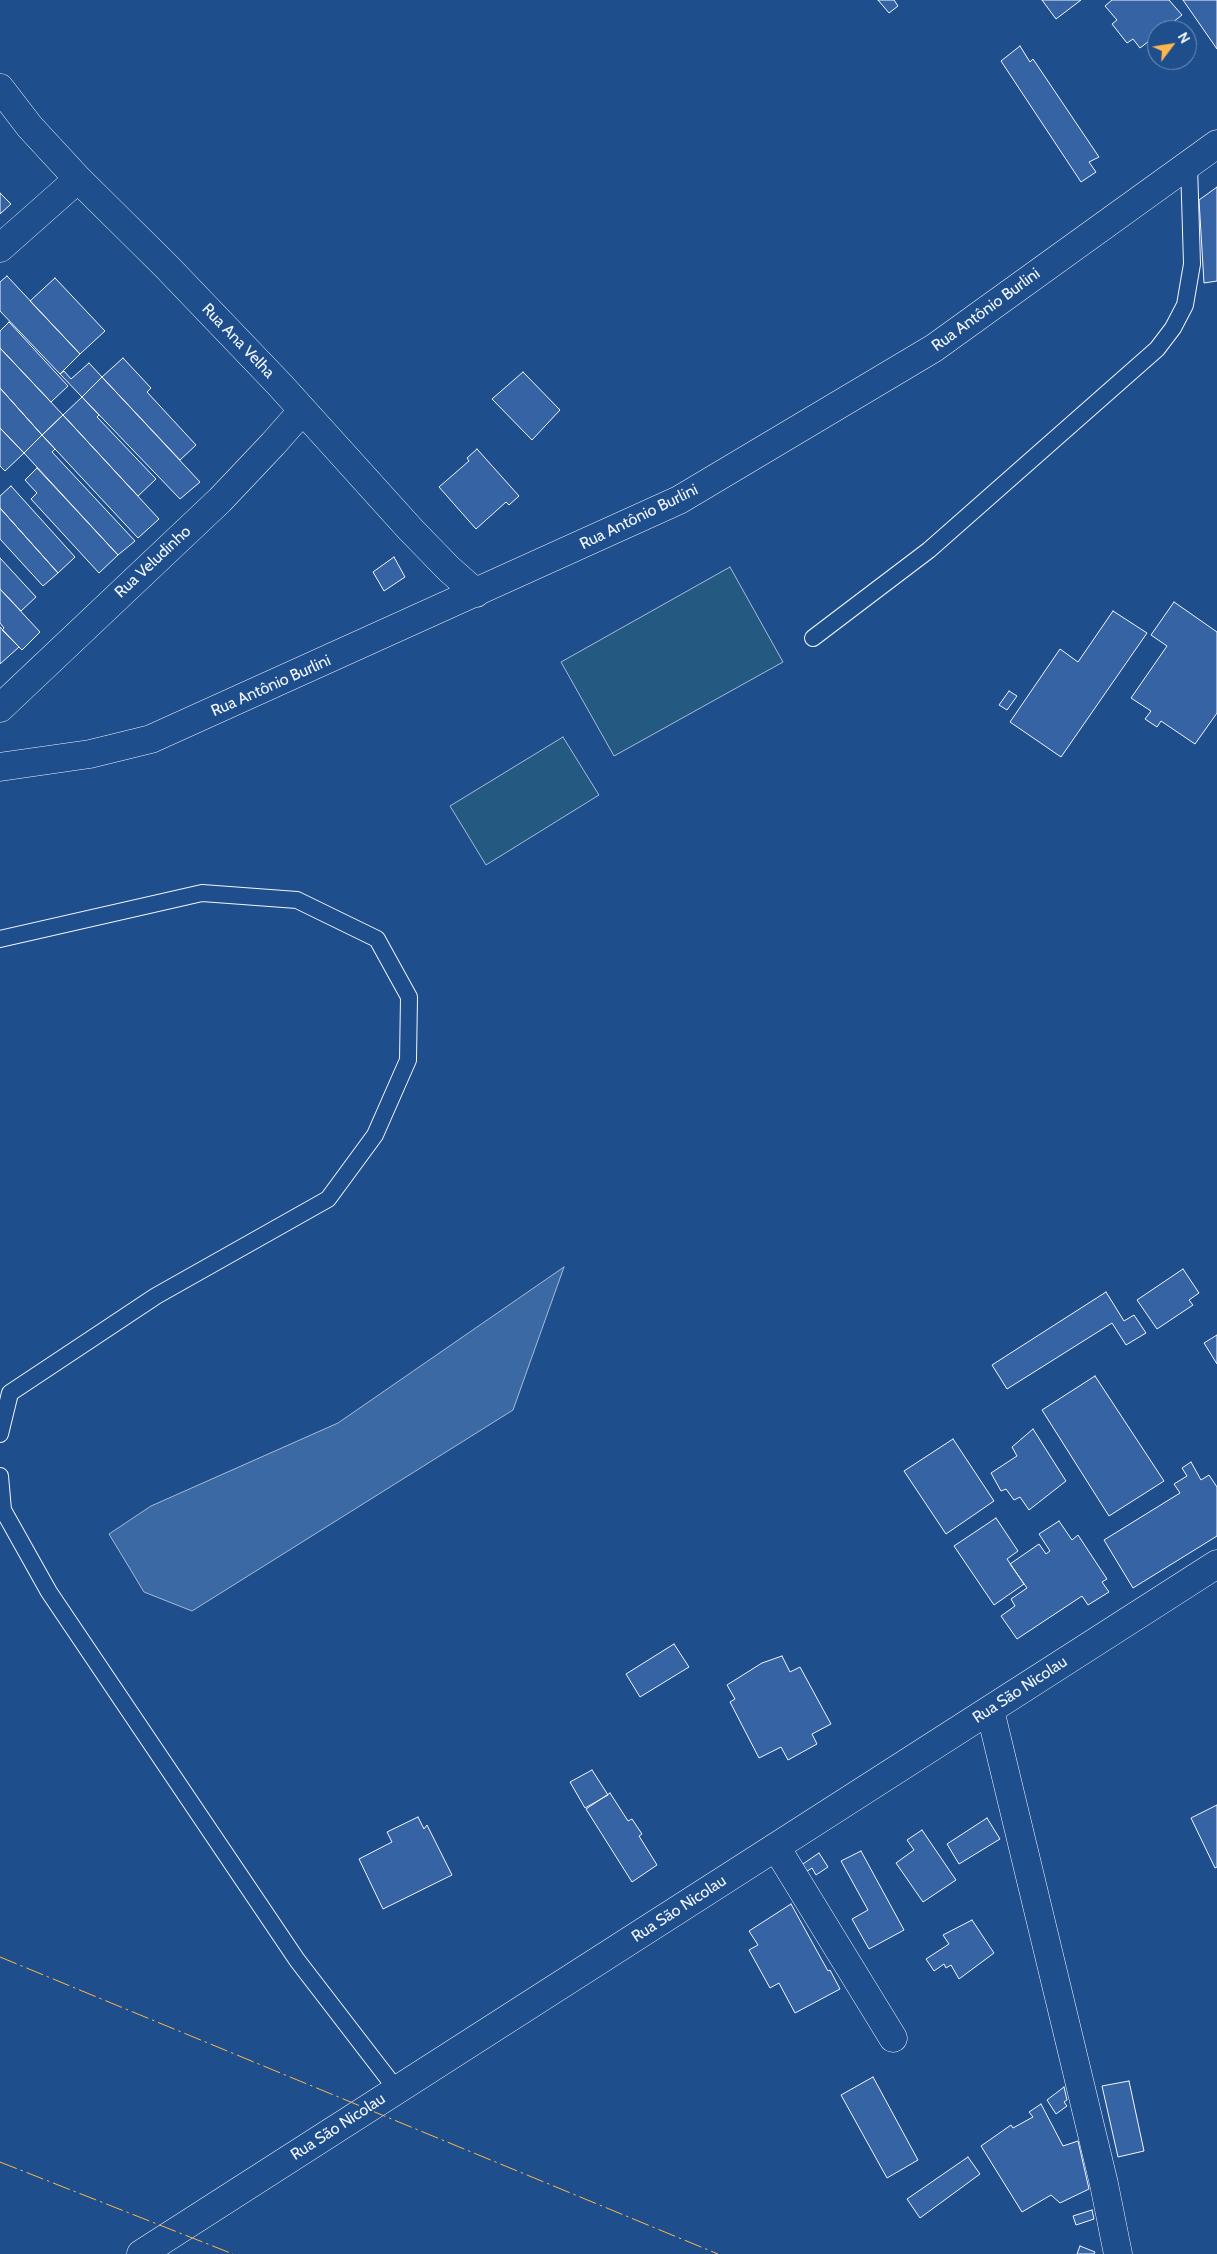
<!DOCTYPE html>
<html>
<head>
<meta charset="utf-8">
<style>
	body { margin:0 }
	#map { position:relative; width:1217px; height:2254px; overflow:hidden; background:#1f4e8c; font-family:Cabin,sans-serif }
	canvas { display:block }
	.north { position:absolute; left:1147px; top:20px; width:50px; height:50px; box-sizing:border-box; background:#1f4e8c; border:1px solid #7391ba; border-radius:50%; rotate:59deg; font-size:14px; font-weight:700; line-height:20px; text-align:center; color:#f2f6ff }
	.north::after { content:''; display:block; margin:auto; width:18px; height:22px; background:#ffb74d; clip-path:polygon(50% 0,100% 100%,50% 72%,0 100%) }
</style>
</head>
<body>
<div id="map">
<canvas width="1217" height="2254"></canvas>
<div class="north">N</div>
</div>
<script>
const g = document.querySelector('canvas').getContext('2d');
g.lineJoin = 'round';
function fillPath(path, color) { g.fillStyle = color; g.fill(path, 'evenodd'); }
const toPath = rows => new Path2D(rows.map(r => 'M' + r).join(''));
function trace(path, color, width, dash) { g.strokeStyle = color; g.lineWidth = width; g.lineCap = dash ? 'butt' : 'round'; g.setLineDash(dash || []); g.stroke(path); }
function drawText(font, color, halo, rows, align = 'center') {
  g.font = font + ' Cabin,sans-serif'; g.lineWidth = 4; g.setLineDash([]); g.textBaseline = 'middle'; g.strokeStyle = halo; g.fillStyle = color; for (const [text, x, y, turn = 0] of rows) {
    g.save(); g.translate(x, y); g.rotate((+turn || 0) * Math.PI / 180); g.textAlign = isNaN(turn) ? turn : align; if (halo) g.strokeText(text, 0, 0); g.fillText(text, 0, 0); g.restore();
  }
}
const green = toPath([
	[730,567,783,662,614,756,561,662,730,567],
	[563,737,599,795,486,865,450,806,563,737]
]);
fillPath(green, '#245a82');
trace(green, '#a8bbd7', 1);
const water = toPath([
	[564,1267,513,1410,192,1611,144,1592,109,1534,151,1506,338,1423,564,1267]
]);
fillPath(water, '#3b69a3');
trace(water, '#a8bbd7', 1);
const building = toPath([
	[878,0,894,0,898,6,889,13,878,0],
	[1042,0,1081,0,1056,19,1042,0],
	[1112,0,1169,0,1182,15,1163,30,1157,30,1157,35,1140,48,1133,39,1127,43,1112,24,1117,20,1105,6,1112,0],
	[1183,0,1217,0,1217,49,1183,0],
	[1020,46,1030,62,1033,59,1099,157,1089,162,1096,172,1081,182,1001,61,1020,46],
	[1217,187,1217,281,1204,283,1199,200,1217,187],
	[0,193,11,204,0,214,0,193],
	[7,276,80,354,60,374,0,311,0,282,7,276],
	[55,278,105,331,80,354,30,301,55,278],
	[9,322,68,386,51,402,0,348,0,331,9,322],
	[0,348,63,415,42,435,0,388,0,348],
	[123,358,151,388,147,392,196,445,180,460,102,377,123,358],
	[89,363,102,377,82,397,60,374,64,371,71,379,89,363],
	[523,372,560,410,532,440,492,399,523,372],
	[102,377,200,482,180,499,82,397,102,377],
	[0,388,42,435,24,453,0,428,0,388],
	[82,397,99,415,97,417,156,479,138,496,63,415,82,397],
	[63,415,159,519,138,538,42,435,63,415],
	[0,428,24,453,5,471,0,466,0,428],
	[42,435,55,449,52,452,135,541,118,555,24,453,42,435],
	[477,449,519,496,509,505,506,502,476,529,439,487,469,461,467,458,477,449],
	[37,468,118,555,99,573,31,499,37,493,25,480,37,468],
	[11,486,75,557,58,573,0,508,0,496,11,486],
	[0,508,58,573,43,586,0,539,0,508],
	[394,557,405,577,384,591,373,572,394,557],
	[0,558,36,597,21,611,0,589,0,558],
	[0,589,40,632,22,650,2,630,4,628,0,623,0,589],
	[1174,602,1217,632,1217,713,1195,744,1161,721,1157,727,1145,719,1151,711,1131,698,1167,646,1151,635,1174,602],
	[1113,611,1147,633,1061,757,1010,722,1060,649,1078,662,1113,611],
	[0,627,19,647,0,664,0,627],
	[1009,691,1017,696,1007,710,999,705,1009,691],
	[1183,1269,1199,1293,1189,1300,1193,1305,1157,1329,1137,1300,1183,1269],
	[1106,1292,1124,1321,1134,1315,1146,1333,1126,1345,1112,1323,1007,1389,992,1365,1106,1292],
	[1217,1335,1217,1364,1204,1343,1217,1335],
	[1095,1376,1164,1481,1109,1516,1042,1410,1095,1376],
	[1033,1429,1066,1481,1029,1510,1020,1497,1014,1500,1006,1489,1001,1491,991,1473,1017,1456,1012,1447,1033,1429],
	[953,1439,994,1501,946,1534,904,1471,953,1439],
	[1191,1462,1201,1480,1209,1475,1217,1487,1217,1536,1133,1588,1104,1540,1180,1493,1174,1484,1187,1476,1182,1468,1191,1462],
	[996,1518,1018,1551,1007,1559,1024,1584,994,1605,954,1546,996,1518],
	[1059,1521,1072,1540,1078,1535,1107,1579,1102,1582,1109,1592,1088,1605,1082,1596,1017,1639,1001,1616,1015,1606,1011,1599,1027,1588,1010,1564,1039,1544,1046,1554,1050,1551,1039,1534,1059,1521],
	[674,1644,689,1667,640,1697,626,1674,674,1644],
	[782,1656,790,1672,800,1667,831,1724,812,1734,817,1744,788,1760,781,1747,759,1758,730,1702,735,1699,727,1685,762,1663,782,1656],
	[592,1770,608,1795,585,1808,570,1782,592,1770],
	[610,1793,628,1821,632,1819,642,1834,639,1836,657,1865,632,1882,586,1809,610,1793],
	[1217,1805,1217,1867,1215,1868,1191,1818,1217,1805],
	[418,1817,424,1829,427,1825,452,1875,383,1909,359,1859,392,1842,387,1832,418,1817],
	[987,1818,1000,1839,959,1864,947,1844,987,1818],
	[922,1830,956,1880,923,1902,896,1863,914,1850,907,1840,922,1830],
	[861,1851,904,1930,869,1949,852,1919,868,1910,841,1861,861,1851],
	[819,1853,828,1867,816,1875,812,1868,798,1877,794,1870,819,1853],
	[791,1904,828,1971,830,1970,840,1989,795,2013,779,1983,770,1988,749,1950,758,1945,749,1931,791,1904],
	[972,1920,994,1953,959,1979,951,1965,946,1968,944,1964,934,1971,926,1959,949,1944,943,1935,972,1920],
	[873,2077,918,2160,887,2178,841,2095,873,2077],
	[1129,2081,1144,2151,1118,2157,1102,2086,1129,2081],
	[1064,2087,1067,2100,1064,2102,1067,2106,1056,2114,1047,2100,1064,2087],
	[1041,2104,1063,2146,1078,2141,1089,2189,1060,2203,1051,2195,1022,2212,981,2146,1011,2125,1013,2128,1033,2117,1029,2112,1041,2104],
	[968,2157,980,2174,920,2218,907,2199,968,2157],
	[1092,2210,1094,2219,1076,2225,1073,2216,1092,2210],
	[1080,2246,1095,2252,1094,2254,1077,2254,1080,2246]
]);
fillPath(building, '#3563a3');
trace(building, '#f2f6ff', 1);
const service = toPath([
	[813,638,929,550,1157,349,1173,328,1185,305,1192,264,1189,165],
	[0,939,202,893,297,900,377,939,409,997,408,1060,375,1135,328,1199,156,1296,10,1393,0,1434],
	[0,1476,3,1510,49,1592,297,1960,397,2090]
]);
const minor = toPath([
	[0,88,30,127,78,179,166,266,280,385,411,530,449,569,476,593],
	[0,248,78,179],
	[0,708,220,500,273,444,302,411],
	[0,767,90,754,151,739,679,500,934,348,1217,144],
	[990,1710,1104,2184,1118,2254],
	[776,1847,893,2038],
	[141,2254,1217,1564]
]);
trace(service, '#f2f6ff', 18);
trace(minor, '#f2f6ff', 29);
trace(service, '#1f4e8c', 16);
trace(minor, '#1f4e8c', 28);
trace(toPath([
	[0,1957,718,2254],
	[0,2162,233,2254]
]), '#ffb74d', 1, [18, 4, 2.5, 4]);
drawText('16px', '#f2f6ff', '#1f4e8c', [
	["Rua Antônio Burlini",986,310,-36],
	["Rua Ana Velha",238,341,46],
	["Rua Antônio Burlini",639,517,-26],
	["Rua Veludinho",153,562,-43],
	["Rua Antônio Burlini",271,686,-24],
	["Rua São Nicolau",1020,1690,-33],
	["Rua São Nicolau",679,1909,-33],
	["Rua São Nicolau",338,2127,-33]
]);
</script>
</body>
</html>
